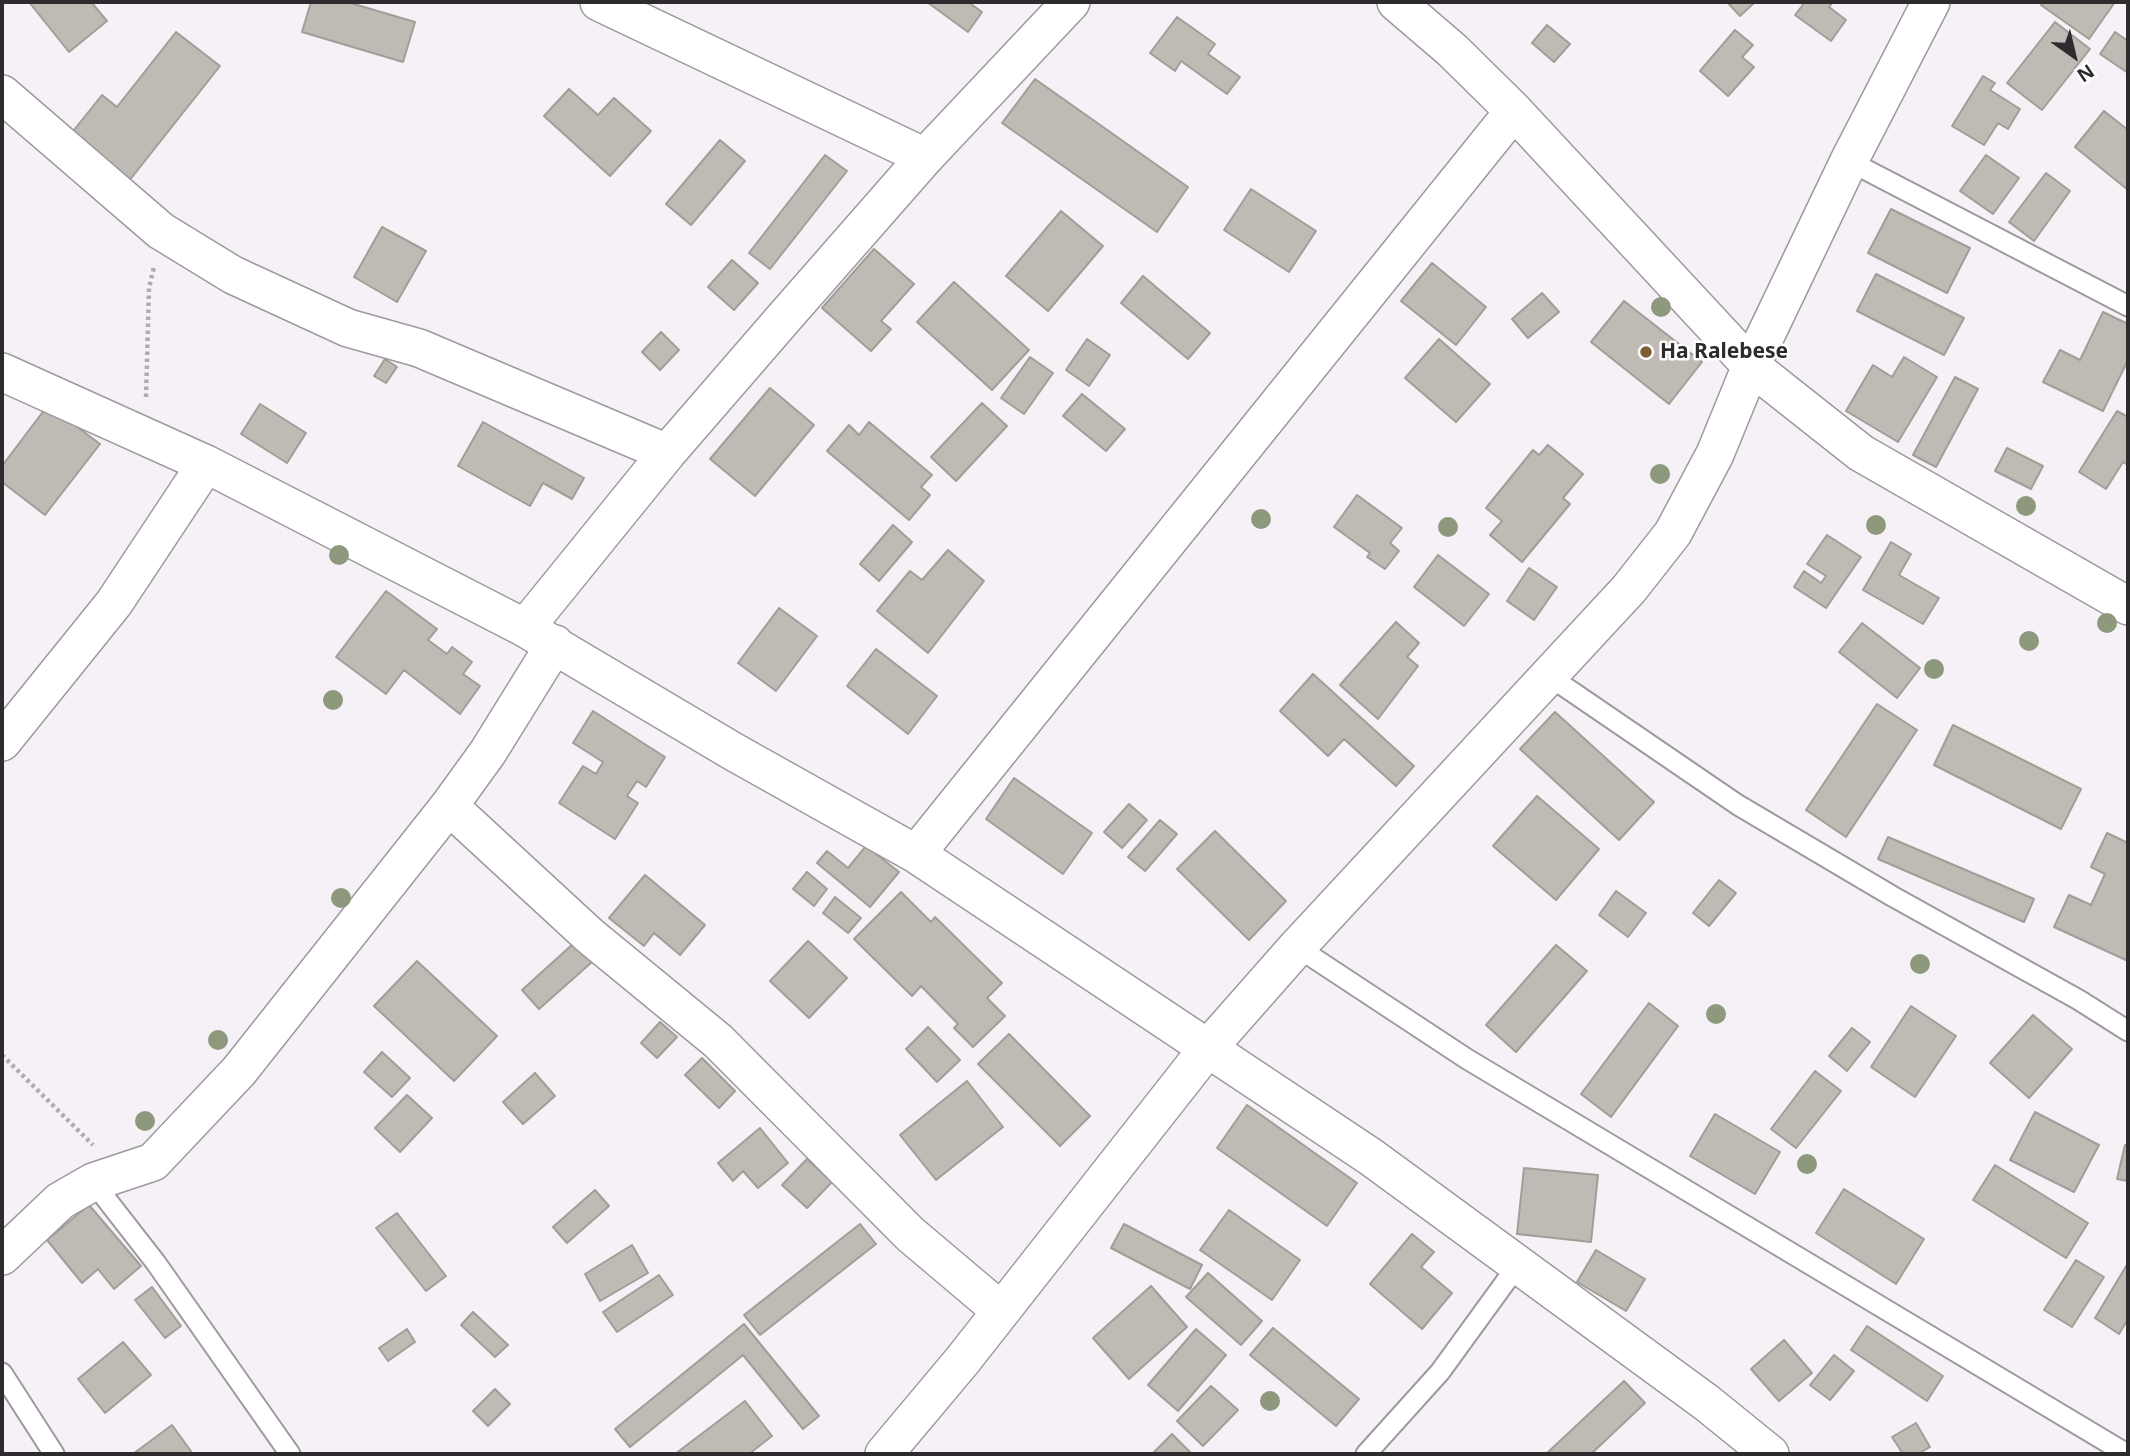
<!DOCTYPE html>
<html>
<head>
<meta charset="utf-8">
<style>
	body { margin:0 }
	#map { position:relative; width:2130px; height:1456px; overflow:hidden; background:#f5f1f7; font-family:"Noto Sans",sans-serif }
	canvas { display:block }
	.frame { position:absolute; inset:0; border:4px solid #2d2b2e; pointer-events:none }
	.north { position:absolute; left:2039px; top:21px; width:70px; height:70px; -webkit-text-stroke:5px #fff; paint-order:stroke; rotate:146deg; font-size:19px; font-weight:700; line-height:28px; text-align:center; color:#2d2b2e }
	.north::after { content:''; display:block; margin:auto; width:24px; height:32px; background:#2d2b2e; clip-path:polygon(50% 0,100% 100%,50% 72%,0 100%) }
</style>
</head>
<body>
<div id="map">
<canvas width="2130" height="1456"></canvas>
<div class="frame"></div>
<div class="north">N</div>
</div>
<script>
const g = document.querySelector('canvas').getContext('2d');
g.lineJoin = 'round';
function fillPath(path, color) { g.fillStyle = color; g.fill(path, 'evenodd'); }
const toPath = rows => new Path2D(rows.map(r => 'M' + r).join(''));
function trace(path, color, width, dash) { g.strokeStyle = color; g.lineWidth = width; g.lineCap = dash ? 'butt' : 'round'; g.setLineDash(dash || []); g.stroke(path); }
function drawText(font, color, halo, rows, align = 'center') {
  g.font = font + ' "Noto Sans",sans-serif'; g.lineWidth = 5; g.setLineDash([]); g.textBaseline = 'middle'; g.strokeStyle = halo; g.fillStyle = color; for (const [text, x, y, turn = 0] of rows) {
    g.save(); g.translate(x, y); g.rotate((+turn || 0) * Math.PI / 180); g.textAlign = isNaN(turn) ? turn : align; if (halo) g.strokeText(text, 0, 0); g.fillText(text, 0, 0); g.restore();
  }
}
const building = toPath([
	[29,2,91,2,107,21,69,52,29,2],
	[311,2,347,2,415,22,403,62,302,32,311,2],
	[927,2,968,2,982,12,968,32,927,2],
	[1727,2,1755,2,1740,16,1727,2],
	[1805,2,1833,2,1829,7,1846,20,1831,41,1795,15,1805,2],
	[2043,2,2115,2,2089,39,2041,5,2043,2],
	[1177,17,1215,44,1208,54,1240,77,1227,94,1181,61,1175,71,1150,53,1177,17],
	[2055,22,2090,49,2042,110,2007,83,2055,22],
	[1547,25,1570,44,1554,62,1532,43,1547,25],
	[1735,30,1753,45,1742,57,1754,67,1728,96,1700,71,1735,30],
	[176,32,220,66,129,181,70,135,102,95,117,107,176,32],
	[2115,32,2128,41,2128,73,2100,54,2115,32],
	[1983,76,1995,83,1990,90,2020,109,2008,129,1998,123,1984,145,1952,126,1983,76],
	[1035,79,1188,187,1157,232,1002,123,1035,79],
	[569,89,598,115,614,98,651,131,610,176,544,116,569,89],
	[2104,111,2128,130,2128,190,2075,147,2104,111],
	[720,140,745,161,691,225,666,204,720,140],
	[825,155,847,171,770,269,749,253,825,155],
	[1986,155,2019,178,1993,214,1960,191,1986,155],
	[2046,173,2070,191,2034,241,2009,222,2046,173],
	[1251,189,1316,231,1289,272,1224,230,1251,189],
	[1891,209,1970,248,1947,293,1868,253,1891,209],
	[1061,211,1103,246,1048,311,1006,276,1061,211],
	[382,227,426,251,397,302,354,277,382,227],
	[874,249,914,284,881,321,891,329,871,351,822,308,874,249],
	[732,260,758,283,734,310,708,287,732,260],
	[1432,263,1486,307,1456,345,1401,301,1432,263],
	[1876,274,1964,318,1944,355,1857,311,1876,274],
	[1143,276,1210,333,1188,359,1121,303,1143,276],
	[954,282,1029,350,992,390,917,322,954,282],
	[1542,293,1559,312,1528,338,1512,319,1542,293],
	[1624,301,1702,362,1669,404,1591,342,1624,301],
	[2103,312,2128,324,2128,360,2103,411,2043,382,2060,350,2080,360,2103,312],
	[661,332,679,350,660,370,642,352,661,332],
	[1087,339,1110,355,1089,386,1066,370,1087,339],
	[1439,339,1490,384,1456,422,1405,378,1439,339],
	[1030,357,1053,373,1024,414,1001,398,1030,357],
	[1904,357,1937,377,1898,442,1846,411,1873,365,1892,377,1904,357],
	[385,359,397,367,386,383,374,376,385,359],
	[1955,377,1978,389,1936,467,1913,455,1955,377],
	[770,388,814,425,755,496,710,459,770,388],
	[1082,394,1125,429,1106,451,1063,416,1082,394],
	[982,403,1007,426,956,481,931,457,982,403],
	[260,404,306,433,287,463,241,434,260,404],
	[48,405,100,444,45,515,2,482,2,466,48,405],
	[2117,411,2128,417,2128,465,2123,462,2106,489,2079,472,2117,411],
	[483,422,584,478,572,499,543,483,530,506,458,466,483,422],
	[869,422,932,475,921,487,930,495,909,520,827,451,849,425,859,435,869,422],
	[1548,445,1583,474,1563,498,1570,504,1522,562,1490,535,1502,521,1486,508,1533,450,1539,455,1548,445],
	[2007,448,2043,466,2031,489,1995,471,2007,448],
	[1357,495,1402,528,1390,543,1399,551,1385,569,1367,557,1370,553,1334,527,1357,495],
	[893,525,912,542,879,581,860,564,893,525],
	[1827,535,1861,557,1826,608,1794,587,1804,571,1821,583,1826,576,1807,564,1827,535],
	[1891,542,1911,554,1899,575,1939,598,1923,624,1863,590,1891,542],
	[948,550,984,581,928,653,877,611,910,571,922,580,948,550],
	[1438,555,1489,594,1464,626,1414,587,1438,555],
	[1529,568,1557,587,1534,620,1507,601,1529,568],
	[386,591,437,629,428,640,447,654,452,647,472,662,463,674,480,686,460,714,404,670,386,694,336,657,386,591],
	[779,608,817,636,776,691,738,663,779,608],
	[1396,622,1419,643,1407,657,1418,666,1378,719,1340,685,1396,622],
	[1862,623,1920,668,1897,698,1839,652,1862,623],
	[876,649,937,696,908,734,847,686,876,649],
	[1313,674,1414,766,1396,786,1344,739,1328,756,1280,711,1313,674],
	[1877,704,1917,730,1846,837,1806,810,1877,704],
	[593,711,665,757,646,787,637,781,627,796,638,803,615,839,559,803,583,766,596,774,603,762,573,743,593,711],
	[1555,712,1654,802,1619,840,1520,749,1555,712],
	[1953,725,2081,789,2061,829,1934,765,1953,725],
	[1014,778,1092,833,1063,874,986,819,1014,778],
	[1537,796,1599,849,1556,900,1493,846,1537,796],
	[1129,804,1147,820,1122,848,1104,832,1129,804],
	[1160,820,1177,834,1145,871,1128,857,1160,820],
	[1215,831,1286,901,1249,940,1177,869,1215,831],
	[2107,833,2128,843,2128,961,2054,927,2069,895,2091,905,2105,874,2091,867,2107,833],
	[1888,837,2034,899,2024,922,1878,859,1888,837],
	[866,846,899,872,870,907,817,863,827,851,848,868,866,846],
	[807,872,827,889,814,906,793,889,807,872],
	[645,875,705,925,680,955,654,933,644,946,609,918,645,875],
	[1719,880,1736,893,1709,926,1693,913,1719,880],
	[1616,891,1646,913,1628,937,1599,915,1616,891],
	[901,892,931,922,935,917,1002,983,987,998,1005,1016,973,1047,954,1028,958,1024,921,986,912,996,854,939,901,892],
	[835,897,861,918,848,933,823,913,835,897],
	[808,941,847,978,809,1018,770,981,808,941],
	[574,943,592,962,539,1009,522,990,574,943],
	[1556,945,1587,971,1516,1052,1486,1025,1556,945],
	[417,961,497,1036,454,1081,374,1006,417,961],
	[1649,1003,1678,1026,1611,1117,1581,1094,1649,1003],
	[1911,1006,1956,1036,1915,1097,1871,1067,1911,1006],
	[2033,1015,2072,1049,2029,1098,1990,1063,2033,1015],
	[660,1022,677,1037,657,1058,641,1043,660,1022],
	[928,1027,960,1060,937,1082,906,1049,928,1027],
	[1852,1028,1870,1042,1847,1071,1829,1056,1852,1028],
	[1009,1034,1090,1116,1060,1146,978,1064,1009,1034],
	[382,1052,410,1078,392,1097,364,1072,382,1052],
	[702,1058,735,1091,719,1108,685,1075,702,1058],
	[1815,1071,1841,1091,1796,1148,1771,1129,1815,1071],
	[535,1073,555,1096,523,1124,503,1102,535,1073],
	[967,1081,1003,1127,936,1180,900,1135,967,1081],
	[407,1095,432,1118,400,1152,375,1128,407,1095],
	[1247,1105,1357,1183,1327,1226,1217,1148,1247,1105],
	[2035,1112,2099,1145,2074,1192,2010,1160,2035,1112],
	[1715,1114,1780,1152,1755,1194,1690,1156,1715,1114],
	[760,1128,788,1163,758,1188,743,1171,733,1181,718,1163,760,1128],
	[2125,1145,2128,1146,2128,1181,2117,1179,2125,1145],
	[807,1159,832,1182,807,1208,782,1185,807,1159],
	[1995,1165,2088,1223,2066,1258,1973,1200,1995,1165],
	[1524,1168,1598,1175,1591,1242,1517,1234,1524,1168],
	[1844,1189,1924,1239,1896,1284,1816,1233,1844,1189],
	[595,1190,609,1206,567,1243,553,1227,595,1190],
	[89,1205,141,1266,114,1289,98,1269,82,1283,47,1240,89,1205],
	[1229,1210,1300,1260,1272,1300,1200,1250,1229,1210],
	[397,1213,446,1276,426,1291,376,1228,397,1213],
	[860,1224,876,1244,760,1335,744,1315,860,1224],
	[1124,1224,1202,1265,1190,1289,1111,1248,1124,1224],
	[1412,1234,1434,1252,1421,1267,1452,1293,1422,1329,1370,1284,1412,1234],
	[632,1245,648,1273,600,1301,585,1274,632,1245],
	[1596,1250,1645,1279,1626,1311,1577,1282,1596,1250],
	[2076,1260,2104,1277,2072,1327,2044,1310,2076,1260],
	[2128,1263,2128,1319,2119,1334,2095,1318,2128,1263],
	[1208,1273,1262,1321,1241,1345,1186,1297,1208,1273],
	[659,1275,673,1295,617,1332,603,1312,659,1275],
	[1151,1286,1187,1327,1129,1379,1093,1338,1151,1286],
	[152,1287,181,1326,165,1338,135,1300,152,1287],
	[473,1312,508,1345,495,1357,461,1325,473,1312],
	[744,1324,819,1416,803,1429,743,1355,630,1447,615,1429,744,1324],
	[1867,1326,1943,1376,1927,1401,1851,1350,1867,1326],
	[1273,1328,1359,1399,1336,1426,1250,1355,1273,1328],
	[407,1329,415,1342,388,1361,379,1348,407,1329],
	[1196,1329,1226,1355,1178,1411,1148,1385,1196,1329],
	[1784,1340,1812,1373,1779,1401,1751,1369,1784,1340],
	[123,1342,151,1375,105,1413,78,1379,123,1342],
	[1834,1355,1854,1371,1830,1400,1810,1385,1834,1355],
	[1624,1381,1645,1403,1591,1454,1546,1454,1624,1381],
	[1211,1386,1238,1410,1203,1446,1177,1421,1211,1386],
	[495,1389,510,1404,488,1426,473,1411,495,1389],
	[745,1401,772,1436,749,1454,675,1454,745,1401],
	[1916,1423,1930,1447,1918,1454,1903,1454,1892,1437,1916,1423],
	[172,1425,193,1454,133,1454,172,1425],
	[1172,1434,1191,1453,1152,1454,1172,1434]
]);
fillPath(building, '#bfbab4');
trace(building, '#a19d97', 2);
const service = toPath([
	[1849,161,2128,306],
	[1549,676,1738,805,1892,896,2079,1000,2128,1031],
	[1297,947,1467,1059,2127,1454],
	[93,1182,156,1263,290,1454],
	[2,1373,54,1454],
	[1366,1454,1440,1372,1517,1266]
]);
const minor = toPath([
	[599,2,925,157],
	[1396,2,1452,50,1514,111,1751,366,1861,453,2128,606],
	[2,94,161,231,233,275,348,328,419,348,667,453],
	[2,372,206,464,525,628,734,752,916,854,1371,1157,1707,1403,1770,1454],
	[525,628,667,453,783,319,925,157,1071,2],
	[2,742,114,603,206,464],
	[449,806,590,936,718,1041,910,1234,1000,1310],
	[916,854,1514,111],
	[2,1256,60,1201,93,1182,153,1162,239,1071,449,806,488,752,555,644],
	[884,1454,962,1361,1208,1048,1297,947,1629,589,1673,533,1715,454,1751,366,1849,161,1931,2]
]);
trace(service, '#9e999f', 23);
trace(minor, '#9e999f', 40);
trace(toPath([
	[146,397,149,288,154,267],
	[2,1055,93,1145]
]), '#afacb1', 4.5, [3.5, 3.5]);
trace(service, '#fff', 19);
trace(minor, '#fff', 37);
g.fillStyle = '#8e987c';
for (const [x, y] of [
	[1661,307],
	[1660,474],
	[2026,506],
	[1261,519],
	[1876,525],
	[1448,527],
	[339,555],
	[2107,623],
	[2029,641],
	[1934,669],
	[333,700],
	[341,898],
	[1920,964],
	[1716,1014],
	[218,1040],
	[145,1121],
	[1807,1164],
	[1270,1401]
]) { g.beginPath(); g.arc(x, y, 10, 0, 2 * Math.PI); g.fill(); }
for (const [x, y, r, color] of [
	[1646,352,7,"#7c6033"]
]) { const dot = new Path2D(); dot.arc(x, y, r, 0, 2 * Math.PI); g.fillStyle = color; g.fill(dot); trace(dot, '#fff', 2.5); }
drawText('bold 21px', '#2d2b2e', '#fff', [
	["Ha Ralebese",1660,352]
], 'left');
</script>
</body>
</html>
